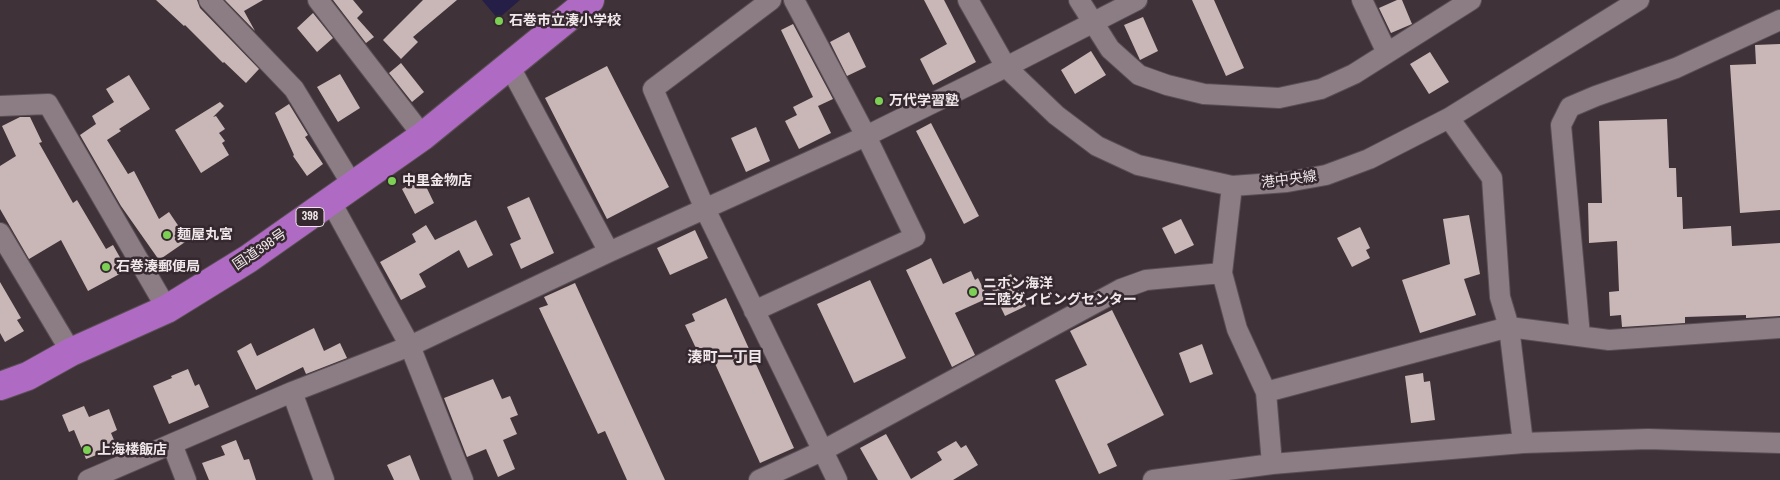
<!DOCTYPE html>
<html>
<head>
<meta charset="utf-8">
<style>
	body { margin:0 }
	canvas { display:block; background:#3f3238 }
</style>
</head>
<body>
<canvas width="1780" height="480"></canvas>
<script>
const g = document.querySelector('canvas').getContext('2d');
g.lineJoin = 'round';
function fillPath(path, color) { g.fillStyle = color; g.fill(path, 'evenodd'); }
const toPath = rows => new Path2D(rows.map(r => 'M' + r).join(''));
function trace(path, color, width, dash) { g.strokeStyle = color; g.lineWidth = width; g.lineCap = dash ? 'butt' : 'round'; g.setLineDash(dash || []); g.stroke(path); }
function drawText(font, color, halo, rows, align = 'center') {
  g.font = font + ' "Archivo Narrow","Noto Sans JP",sans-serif'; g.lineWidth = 5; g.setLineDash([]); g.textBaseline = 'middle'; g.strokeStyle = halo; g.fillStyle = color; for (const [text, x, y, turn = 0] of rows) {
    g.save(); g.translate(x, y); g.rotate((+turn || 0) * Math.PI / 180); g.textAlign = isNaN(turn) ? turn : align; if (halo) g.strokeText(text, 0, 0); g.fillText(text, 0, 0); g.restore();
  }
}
fillPath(toPath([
	[482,0,520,0,498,19]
]), '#251e47');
fillPath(toPath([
	[156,0,197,0,200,8,259,69,246,83,224,62,223,63,185,25,184,26],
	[225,0,263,0,244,11,255,31],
	[333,0,353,0,363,12,357,18,374,37,366,43],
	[423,0,457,0,413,37,418,42,401,59,383,40],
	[924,0,944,0,976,62,933,85,920,59,947,44],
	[1192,0,1214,0,1244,68,1226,76],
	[1397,0,1402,0,1412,24,1391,33,1379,8],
	[313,13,333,38,317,52,297,28],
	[1143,17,1158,51,1140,60,1124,25],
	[793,24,833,99,818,106,831,133,799,149,785,121,797,115,793,107,813,97,781,30],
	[849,32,866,67,847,76,830,42],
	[1780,44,1780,210,1740,213,1730,65,1756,64,1755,45],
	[1091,51,1106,75,1075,94,1061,70],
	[1430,52,1449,82,1429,94,1410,64],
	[401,63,424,92,412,102,389,73],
	[607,66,669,187,607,219,545,98],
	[340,74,360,108,338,122,317,87],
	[129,75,150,109,119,129,121,131,107,140,128,174,134,171,159,219,169,212,188,240,159,260,121,206,80,135,96,124,92,116,114,102,106,89],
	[220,102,224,106,213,117,216,116,225,129,219,133,225,141,222,143,229,155,201,173,175,130],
	[289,104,308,135,305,137,323,164,307,176,293,156,294,155,275,113],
	[20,117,30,117,42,142,39,143,73,203,77,200,106,249,113,245,127,270,88,291,61,240,29,259,0,209,0,166,16,156,2,126],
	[1667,119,1669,168,1676,168,1677,197,1682,197,1683,229,1731,226,1732,246,1780,243,1780,316,1746,318,1746,315,1685,317,1685,323,1622,327,1621,315,1610,316,1609,292,1619,291,1617,241,1589,243,1588,203,1602,203,1599,121],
	[931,123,979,216,964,224,916,131],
	[756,127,770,161,746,172,731,138],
	[422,178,434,203,415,214,402,189],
	[529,197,554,253,521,269,510,244,521,239,507,207],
	[1469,215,1480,274,1464,279,1476,315,1420,333,1402,280,1450,264,1443,219],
	[1181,219,1194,245,1175,254,1162,228],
	[476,220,493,255,468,268,459,250,419,274,426,287,401,300,380,262,416,242,412,234,426,225,435,240],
	[1360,227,1370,248,1366,250,1370,258,1352,267,1337,238],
	[695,230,708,258,670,275,657,248],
	[931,258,943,284,971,271,975,280,978,278,988,298,955,313,975,355,952,367,906,270],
	[1011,274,1026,306,1005,316,990,285],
	[870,280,906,358,854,383,817,304],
	[0,282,21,318,17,320,24,331,5,342,0,333],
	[575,283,665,480,627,480,605,431,598,434,539,308,548,305,544,297],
	[726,298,794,448,760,463,712,357,702,361,685,325,695,321,692,314],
	[1112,310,1164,415,1107,444,1117,466,1099,474,1055,380,1087,365,1070,331],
	[314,328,324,351,340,343,347,358,306,374,303,367,256,390,237,351,251,343,257,356],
	[1202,344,1213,374,1190,383,1179,353],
	[188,369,195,386,199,384,209,407,169,424,153,386,172,378,171,376],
	[1423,373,1424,382,1430,381,1435,420,1411,423,1405,376],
	[493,379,502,399,510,396,518,415,510,418,517,434,503,440,515,469,498,477,486,449,467,457,444,398],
	[84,406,89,417,109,409,117,430,111,433,117,447,86,459,74,430,69,432,62,415],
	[886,434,911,479,942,460,937,452,956,441,961,448,966,445,978,465,953,480,878,480,860,448],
	[236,440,244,460,249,459,256,480,209,480,202,463,225,455,221,446],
	[410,455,420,480,394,480,387,465]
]), '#c9b7b7');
const minor = toPath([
	[209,0,294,89,353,186],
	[318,0,423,136],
	[771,0,653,89,705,209,837,480],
	[968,0,1006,67,1056,115,1097,146,1138,165,1232,186,1287,182,1326,175,1369,159,1449,118,1639,0],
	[1079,0,1110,49,1139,75,1167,85,1204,94,1279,98,1321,89,1354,74,1471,0],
	[1362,0,1387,53],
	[510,67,609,252],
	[0,106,48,104,167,309],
	[1449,118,1492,178,1500,297,1509,327,1523,443],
	[1232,186,1222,273,1237,329,1266,392,1509,327,1609,340,1780,328],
	[331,202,410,346,463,480],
	[0,233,71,352],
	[754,311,915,237,866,136,794,0],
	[1580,336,1561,125,1570,107,1596,96,1676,68,1780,20],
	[292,392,324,480],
	[1266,392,1272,464],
	[172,444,186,480],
	[88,480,292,392,410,346,609,252,866,136,1006,67,1137,0],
	[759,480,822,451,1121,289,1146,280,1222,273],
	[1153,480,1272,464,1523,443,1648,439,1780,443]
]);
const highway = toPath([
	[0,386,28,376,71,352,167,309,248,259,423,136,590,0]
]);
trace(minor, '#5a4f55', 22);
trace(highway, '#5a4f55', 30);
trace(minor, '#8c7d84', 20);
trace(highway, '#af6ac3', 28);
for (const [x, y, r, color] of [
	[499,21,5,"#7cd155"],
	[879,101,5,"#7cd155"],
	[392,181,5,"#7cd155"],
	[167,235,5,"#7cd155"],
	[106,267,5,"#7cd155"],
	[973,292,5,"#7cd155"],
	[87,450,5,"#7cd155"]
]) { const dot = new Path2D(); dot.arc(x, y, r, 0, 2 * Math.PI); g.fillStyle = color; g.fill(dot); trace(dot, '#35282e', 2); }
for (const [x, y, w] of [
	[310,217,28]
]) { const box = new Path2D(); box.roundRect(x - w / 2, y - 9.5, w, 19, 4); g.fillStyle = '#35282e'; g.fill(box); trace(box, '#efe7ea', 1); }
drawText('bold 12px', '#efe7ea', null, [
	["398",310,217]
]);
drawText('bold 14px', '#efe7ea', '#35282e', [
	["石巻市立湊小学校",509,21],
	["万代学習塾",889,101],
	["中里金物店",402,181],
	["麺屋丸宮",177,235],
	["石巻湊郵便局",116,267],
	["ニホン海洋",983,284],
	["三陸ダイビングセンター",983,300],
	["上海楼飯店",97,450]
], 'left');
drawText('14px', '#efe7ea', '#35282e', [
	["港中央線",1289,180,-7],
	["国道398号",260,250,-34]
]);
drawText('bold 15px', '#efe7ea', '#35282e', [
	["湊町一丁目",725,358]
]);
</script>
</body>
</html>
